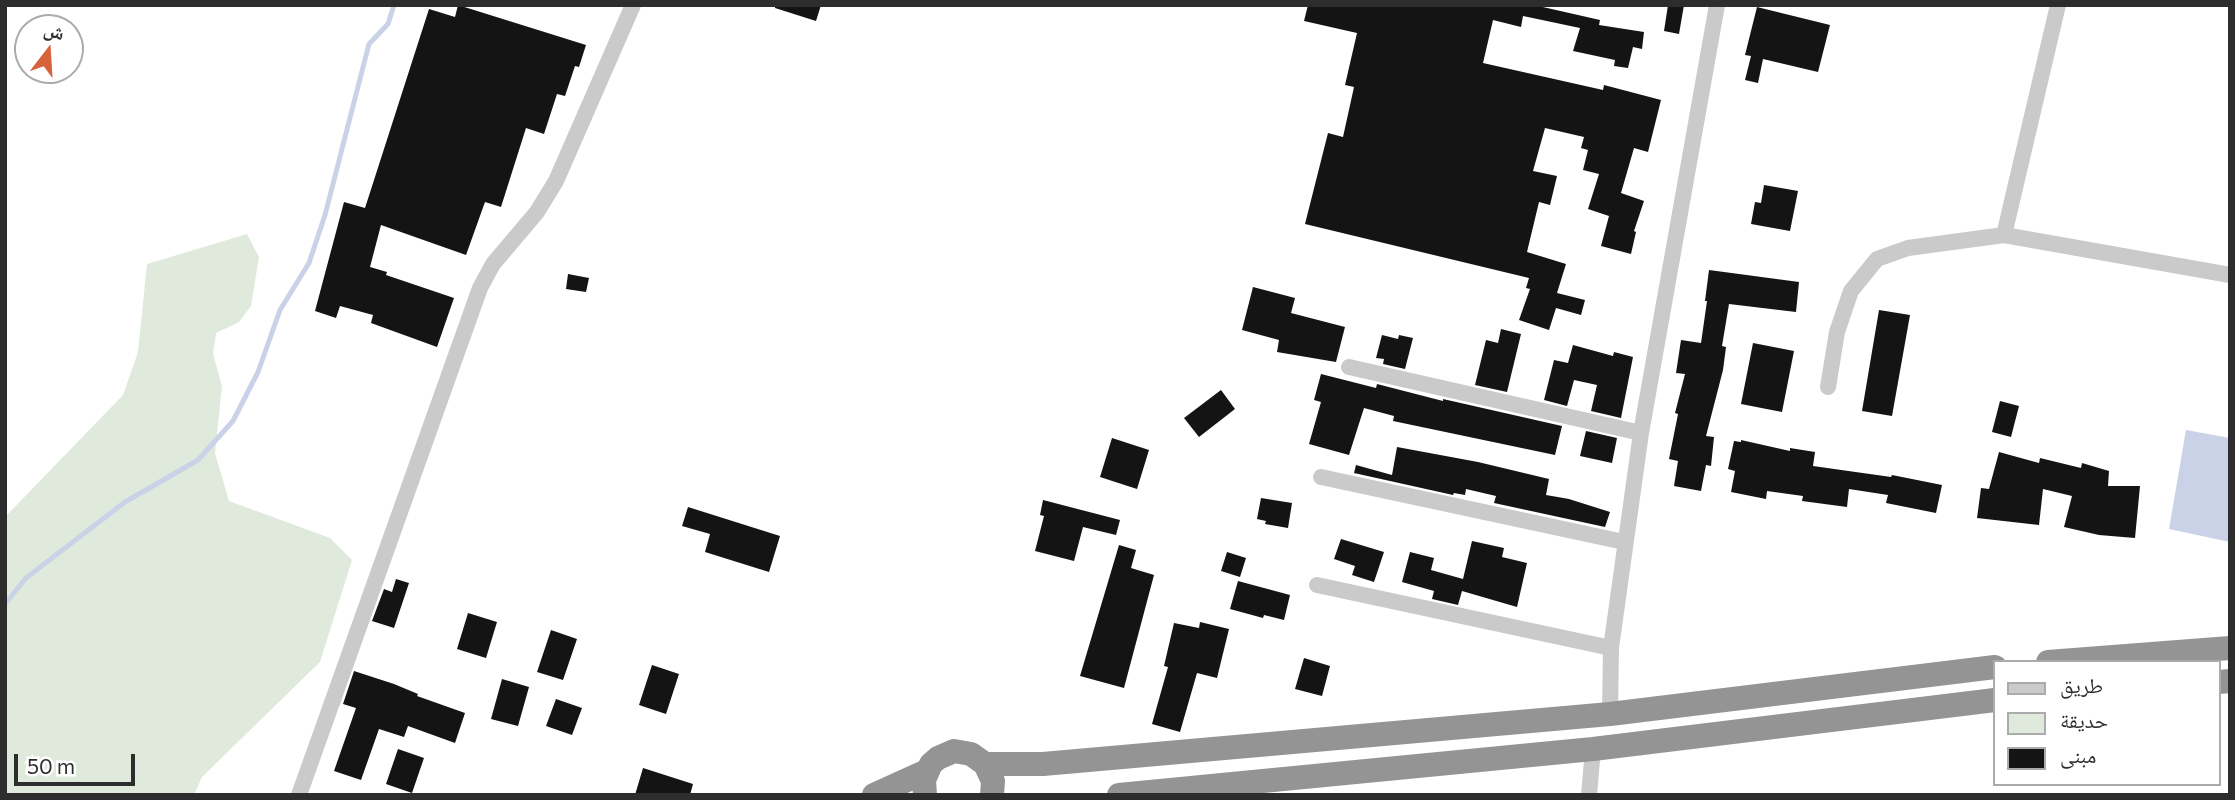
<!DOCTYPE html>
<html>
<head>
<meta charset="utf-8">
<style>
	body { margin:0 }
	#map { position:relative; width:2235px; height:800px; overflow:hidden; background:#fff; font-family:Commissioner,"Noto Naskh Arabic",sans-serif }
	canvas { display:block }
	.frame { position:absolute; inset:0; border:7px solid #2d2d2d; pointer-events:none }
	.legend { position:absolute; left:1993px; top:660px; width:228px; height:126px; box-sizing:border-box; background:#fff; border:2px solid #ababab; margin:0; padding:9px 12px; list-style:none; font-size:21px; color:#2d2d2d }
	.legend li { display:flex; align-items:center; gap:14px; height:35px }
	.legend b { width:35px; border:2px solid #ababab }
	.north { position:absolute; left:14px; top:14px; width:70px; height:70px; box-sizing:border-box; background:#fff; border:2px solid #ababab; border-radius:50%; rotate:17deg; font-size:19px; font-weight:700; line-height:28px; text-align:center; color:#2d2d2d }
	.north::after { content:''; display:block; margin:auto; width:24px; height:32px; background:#d7633d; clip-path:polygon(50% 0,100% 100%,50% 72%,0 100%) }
	.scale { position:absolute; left:14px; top:754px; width:121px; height:32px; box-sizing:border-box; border:4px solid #2d2d2d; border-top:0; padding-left:9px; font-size:21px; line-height:24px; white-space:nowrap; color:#2d2d2d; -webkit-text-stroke:5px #fff; paint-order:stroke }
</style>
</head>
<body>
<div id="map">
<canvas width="2235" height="800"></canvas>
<div class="frame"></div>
<ul class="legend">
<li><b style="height:9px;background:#cacaca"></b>طريق</li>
<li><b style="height:19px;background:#dfeadc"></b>حديقة</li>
<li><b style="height:19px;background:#141414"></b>مبنى</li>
</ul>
<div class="north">ش</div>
<div class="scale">50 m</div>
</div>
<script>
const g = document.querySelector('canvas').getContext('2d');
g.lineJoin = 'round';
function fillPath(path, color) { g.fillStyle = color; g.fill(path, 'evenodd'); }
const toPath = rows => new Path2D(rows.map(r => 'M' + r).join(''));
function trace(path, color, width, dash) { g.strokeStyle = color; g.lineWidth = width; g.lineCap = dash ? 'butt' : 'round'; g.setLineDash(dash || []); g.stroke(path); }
fillPath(toPath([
	[247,234,259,257,251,306,239,322,216,333,213,354,222,386,215,453,229,501,330,538,352,560,320,662,202,777,194,795,5,795,5,517,123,395,138,352,147,264]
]), '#dfeadc');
fillPath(toPath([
	[2186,430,2230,438,2230,542,2169,529]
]), '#cad2e8');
trace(toPath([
	[5,604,26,578,125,502,198,460,233,421,258,372,280,310,309,263,325,215,369,44,388,24,394,5]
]), '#cad2e8', 5);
fillPath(toPath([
	[458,5,586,45,579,67,575,66,565,96,557,94,544,134,526,128,501,207,485,202,466,255,381,225,370,267,387,272,386,275,454,298,437,347,371,323,373,315,340,306,336,318,315,311,344,202,365,208,429,9,455,17],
	[775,5,821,5,816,21,775,8],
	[1308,5,1534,5,1600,20,1599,25,1644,32,1642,49,1633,47,1628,68,1614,66,1615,60,1573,51,1580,28,1523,16,1521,27,1493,20,1483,63,1603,90,1604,85,1661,100,1648,152,1634,148,1621,193,1644,201,1634,231,1636,232,1631,254,1601,246,1609,216,1588,209,1599,174,1583,170,1588,150,1581,148,1584,137,1545,128,1533,171,1557,176,1550,205,1539,202,1527,252,1566,264,1557,293,1585,300,1581,315,1556,308,1549,330,1519,320,1530,289,1526,288,1529,278,1305,224,1328,133,1343,137,1354,87,1345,85,1357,33,1304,21],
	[1668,5,1684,5,1679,34,1664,31],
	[1757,7,1830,25,1818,72,1763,59,1758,83,1745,80,1751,56,1745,55],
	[1764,185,1798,191,1790,231,1751,224,1755,202,1761,203],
	[1709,270,1799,282,1796,312,1729,304,1722,346,1726,347,1723,370,1706,436,1714,437,1711,466,1706,465,1701,491,1674,486,1678,461,1669,459,1678,414,1675,413,1685,374,1676,373,1681,340,1701,343,1707,301,1705,301],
	[568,274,589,278,586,292,566,289],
	[1253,287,1295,298,1291,313,1345,327,1336,362,1277,352,1279,340,1242,330],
	[1879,310,1910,315,1892,416,1862,411],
	[1501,329,1521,334,1507,392,1475,385,1486,340,1498,343],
	[1382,335,1398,339,1399,335,1413,338,1405,369,1383,364,1384,359,1376,358],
	[1753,343,1794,351,1782,412,1741,404],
	[1573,345,1613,356,1614,352,1633,357,1621,418,1591,411,1597,385,1574,380,1567,406,1544,400,1554,360,1568,363],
	[1321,374,1376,388,1377,384,1443,401,1443,399,1562,426,1555,455,1393,421,1394,416,1364,408,1349,455,1309,444,1321,402,1314,400],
	[1221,390,1235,409,1199,437,1184,418],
	[2000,401,2019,406,2011,437,1992,432],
	[1586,431,1617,438,1612,463,1580,456],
	[1112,438,1149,450,1137,489,1100,477],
	[1741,440,1790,451,1790,448,1815,452,1813,466,1891,477,1892,475,1942,485,1936,513,1886,503,1888,495,1849,489,1847,507,1802,501,1803,496,1767,491,1766,499,1731,492,1735,471,1728,469,1734,441,1741,442],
	[1397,447,1478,462,1549,479,1546,495,1569,499,1610,512,1605,527,1494,503,1496,496,1466,489,1465,495,1454,493,1453,495,1354,473,1356,465,1392,475],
	[1999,452,2039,463,2040,458,2081,468,2082,463,2109,471,2108,486,2140,486,2135,538,2099,535,2064,527,2072,496,2043,489,2039,525,1977,518,1981,488,1989,489],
	[1261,498,1292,503,1288,528,1265,524,1266,521,1257,519],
	[1043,500,1120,520,1116,535,1083,527,1074,561,1035,551,1044,516,1040,515],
	[688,507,780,536,769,572,705,552,710,534,682,526],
	[1341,539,1384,552,1374,582,1352,575,1355,566,1334,559],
	[1472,541,1504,548,1502,557,1527,563,1517,607,1462,591,1458,605,1432,599,1434,591,1402,582,1410,552,1434,558,1431,570,1463,579],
	[1119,545,1136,550,1131,568,1154,575,1124,688,1080,676],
	[1227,552,1246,558,1240,577,1221,571],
	[396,579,409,583,394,628,372,621,384,589,392,592],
	[1238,581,1290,595,1284,620,1264,615,1263,618,1230,609],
	[468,613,497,622,486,658,457,649],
	[1200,622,1229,629,1217,678,1197,673,1180,732,1152,724,1168,667,1164,666,1174,623,1199,628],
	[551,630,577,639,563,680,537,672],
	[1304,658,1330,666,1322,696,1295,689],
	[652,665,679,674,666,714,639,705],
	[354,671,394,684,418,694,417,696,465,713,455,743,408,726,404,737,379,729,361,780,334,771,356,708,343,704],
	[502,679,529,687,518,726,491,719],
	[556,699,582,708,572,735,546,726],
	[398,749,424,758,412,793,386,784],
	[643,768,693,784,690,795,635,795]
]), '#141414');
trace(toPath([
	[2004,235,2058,5],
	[1349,367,1641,433],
	[1828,387,1837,332,1851,291,1877,259,1908,248,2004,235,2230,275],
	[1321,477,1624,542],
	[1317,585,1611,648],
	[1610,714,1611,648,1641,433,1717,5],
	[299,795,480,288,493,264,537,212,556,181,633,5],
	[1589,795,1593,749]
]), '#cacaca', 16);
trace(toPath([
	[2048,662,2230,648],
	[2219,682,2230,681],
	[985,764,1043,764,1610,714,1995,667],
	[874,795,927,771],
	[925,795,924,780,931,764,938,758,954,751,971,754,985,764,993,781,992,795],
	[1119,795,1593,749,1995,700]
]), '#949494', 24);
</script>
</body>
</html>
